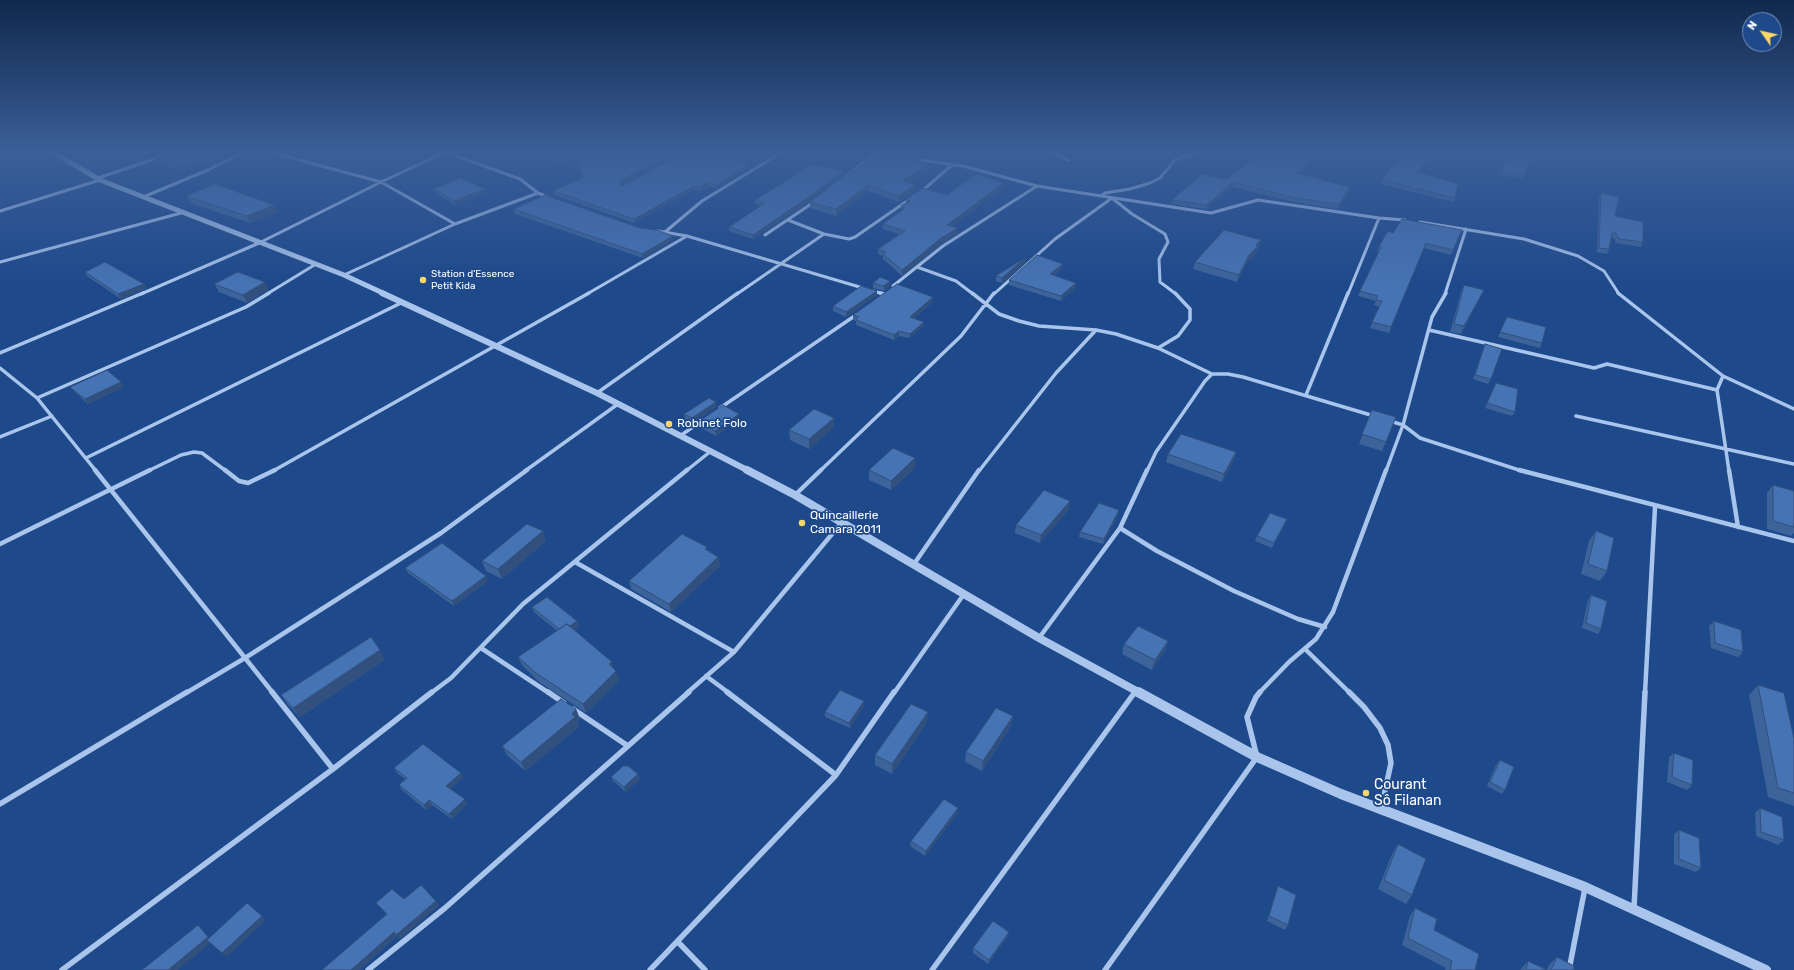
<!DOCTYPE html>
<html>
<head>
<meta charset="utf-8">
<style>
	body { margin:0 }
	#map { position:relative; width:1794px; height:970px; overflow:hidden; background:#1e498b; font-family:Rubik,sans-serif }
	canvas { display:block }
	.north { position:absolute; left:1742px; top:12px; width:40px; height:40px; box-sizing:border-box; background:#1e498b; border:1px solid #7892b9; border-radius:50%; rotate:304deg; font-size:11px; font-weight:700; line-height:16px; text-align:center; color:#fff }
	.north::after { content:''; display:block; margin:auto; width:14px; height:18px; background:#fbd669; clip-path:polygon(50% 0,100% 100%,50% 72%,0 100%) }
</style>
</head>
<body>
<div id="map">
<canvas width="1794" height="970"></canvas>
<div class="north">N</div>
</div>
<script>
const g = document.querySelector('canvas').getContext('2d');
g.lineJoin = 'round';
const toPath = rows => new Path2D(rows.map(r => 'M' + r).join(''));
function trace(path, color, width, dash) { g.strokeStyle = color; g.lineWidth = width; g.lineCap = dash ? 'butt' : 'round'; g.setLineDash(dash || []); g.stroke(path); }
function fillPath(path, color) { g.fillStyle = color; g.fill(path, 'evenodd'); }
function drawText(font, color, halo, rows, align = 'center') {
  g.font = font + ' Rubik,sans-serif'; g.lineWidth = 3.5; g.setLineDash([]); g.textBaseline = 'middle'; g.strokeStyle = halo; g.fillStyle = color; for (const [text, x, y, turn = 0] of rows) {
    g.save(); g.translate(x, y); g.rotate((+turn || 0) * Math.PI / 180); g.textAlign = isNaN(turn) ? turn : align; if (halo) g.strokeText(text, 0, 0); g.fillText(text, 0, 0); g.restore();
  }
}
trace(toPath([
	[266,151,381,182,455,224],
	[867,151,884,154],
	[1045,151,1069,160],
	[445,152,520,179,538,193,548,197],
	[886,154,894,151],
	[914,159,963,166,1037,186,1211,213,1258,200,1379,218,1405,220],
	[849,174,876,153],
	[98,178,160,157],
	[921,192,953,164],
	[1101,196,1105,193,1130,189,1150,183,1160,178,1175,160,1201,151],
	[143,197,208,170,245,151],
	[0,211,100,180],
	[788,220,824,234,849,239,855,237,910,199],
	[1420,222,1524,239,1578,256,1604,271,1619,294],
	[658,231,687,236,863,288],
	[665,232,702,201,784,151],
	[765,235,814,202],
	[0,262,181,213],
	[917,267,956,281,973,294],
	[344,275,455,224,538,193],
	[893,286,943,246,1037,186],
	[873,291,884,294],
	[141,294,259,243,381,182,448,151],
	[267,294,316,264],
	[587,294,687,236],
	[737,294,824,234],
	[994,294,1055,239,1112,198,1132,214,1165,234,1168,242,1159,259,1160,282,1176,294],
	[1348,294,1379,218],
	[1445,294,1466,229]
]), '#aac5ec', 3);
trace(toPath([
	[880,293,884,294],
	[972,293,999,314,1019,321,1039,326,1096,330,1116,334,1158,348,1212,374,1228,374,1243,377,1374,416],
	[1446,293,1432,317,1403,425,1420,438,1522,471],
	[1618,293,1723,376,1794,409],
	[1429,330,1594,368,1607,364,1717,390],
	[1158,348,1178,336,1190,320,1190,309,1175,293],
	[0,353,143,293],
	[0,368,37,398,96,471],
	[1723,376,1717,390,1729,471],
	[597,393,738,293],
	[1306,395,1348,293],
	[37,398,246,307,269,293],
	[720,408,856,315],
	[1576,416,1794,464],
	[680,436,703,420],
	[0,437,52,416],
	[86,458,403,302],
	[148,471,181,455,194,452,202,453,226,471],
	[273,471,589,293],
	[525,471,618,404],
	[686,471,711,451],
	[820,471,961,336,994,293],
	[979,471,1056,373,1096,330],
	[1147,471,1156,452,1205,381,1212,374],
	[1386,471,1403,425,1390,421]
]), '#aac5ec', 3.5);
trace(toPath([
	[95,470,273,693],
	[225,470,239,481,248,483,275,470],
	[1519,470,1794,541],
	[1729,470,1738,527],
	[795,495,821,470],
	[1120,528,1157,551,1234,591,1298,619,1325,627],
	[0,544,150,470],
	[575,562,734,652],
	[914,564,979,470],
	[1039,638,1120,528,1147,470],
	[481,648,549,693],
	[1305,649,1350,693],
	[706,676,729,693],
	[186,693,245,658,441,533,527,470],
	[431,693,451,678,523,604,687,470],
	[687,693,734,652,842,522],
	[894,693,964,594],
	[1134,693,1136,691],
	[1259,693,1289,662,1316,639,1333,612,1386,470],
	[1645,693,1655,507]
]), '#aac5ec', 4.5);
trace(toPath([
	[272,692,333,769],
	[548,692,564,703],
	[727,692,836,775],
	[1349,692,1364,707,1380,728,1388,745,1391,763,1381,809],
	[573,709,628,746],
	[0,804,187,692],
	[1634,908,1645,692],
	[678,942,705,970],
	[62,970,333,769,432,692],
	[368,970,445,908,689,692],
	[650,970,836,775,894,692],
	[932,970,1135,692],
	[1105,970,1257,757,1247,717,1256,697,1260,692],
	[1569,970,1585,888]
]), '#aac5ec', 5.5);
trace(toPath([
	[51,151,100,180,344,275,385,294]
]), '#aac5ec', 5);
trace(toPath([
	[382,293,597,393,749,471]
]), '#aac5ec', 6);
trace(toPath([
	[747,470,795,495,1039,638,1140,693]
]), '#aac5ec', 8);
trace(toPath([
	[1138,692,1257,757,1341,794,1585,887,1766,970]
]), '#aac5ec', 10);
fillPath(toPath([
	[139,151,166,151,148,157,140,153],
	[522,151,682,151,622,184,621,185,622,186,750,164,750,168,716,189,709,186,700,192,694,190,634,223,554,195,553,191,583,177,575,159,560,165],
	[1160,151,1191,151,1173,158],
	[1263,151,1322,151,1298,174,1350,187,1349,192,1337,209,1294,202,1232,187,1206,209,1171,204,1172,200,1226,180],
	[1430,154,1429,158,1419,172,1455,198,1453,202,1381,184,1382,180],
	[154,157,209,160,179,171,156,161],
	[1531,159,1522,179,1499,174,1501,170],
	[918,163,927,165,927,171,909,183,915,185,915,191,899,202,868,191,836,216,810,208,810,202,853,171],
	[843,171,843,175,810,201,753,239,729,231,729,227,761,206,755,204,755,200],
	[1003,183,1003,188,952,226,958,233,941,244,902,276,883,259,883,256,878,254,878,249,899,234,883,229,883,224,901,211,901,206,906,203,906,199,947,195],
	[434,189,485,189,486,193,455,205,436,193],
	[1601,193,1615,216,1643,242,1641,247,1616,243,1614,238,1611,237,1609,249,1607,254,1597,252,1599,198],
	[186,196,277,212,250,223,190,203],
	[514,209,673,240,643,258,515,214],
	[1462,230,1451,255,1424,248,1389,333,1370,328,1379,307,1374,305,1376,301,1358,296,1360,291,1379,252,1377,251,1379,246,1393,233],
	[1261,240,1259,247,1257,249,1256,253,1247,262,1237,282,1193,269,1195,262],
	[1026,261,1002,283,996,281,996,276],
	[1063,268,1054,275,1076,287,1061,301,1009,285,1009,280],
	[85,272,144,284,147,288,121,299,87,276],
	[890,281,890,286,884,291,873,288,873,283],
	[214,284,268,290,247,303,219,292],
	[1464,285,1481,297,1461,334,1450,332,1461,292],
	[877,291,877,295,846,317,833,311,833,306],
	[933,297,933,302,914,318,924,326,909,338,899,336,894,340,856,325,856,321,853,320,853,315],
	[1507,317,1542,343,1540,348,1498,337],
	[1485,344,1491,379,1488,384,1473,379],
	[1496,383,1515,412,1512,416,1485,408],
	[70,387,124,387,88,404,74,391],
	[717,406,693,423,685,419,684,414],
	[1372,410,1386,442,1382,451,1359,444],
	[739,414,739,419,716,436,699,427,698,422],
	[834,427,809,449,790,440,789,430],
	[1236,452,1234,460,1222,482,1166,462,1168,454],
	[915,458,915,468,891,490,869,480,869,470],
	[1773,485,1794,491,1794,533,1791,536,1767,529,1767,493],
	[1069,509,1040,543,1015,533,1016,525],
	[1119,510,1118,515,1103,544,1079,537,1080,532],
	[1287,519,1285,524,1272,548,1255,541,1257,536],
	[1596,531,1607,571,1600,581,1581,574,1589,541],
	[546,541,502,579,486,571,482,561],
	[708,551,718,557,720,566,671,612,631,589,629,581],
	[405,568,488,581,454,606,408,573],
	[1591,595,1601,629,1598,634,1582,628,1588,600],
	[532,607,577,621,579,626,574,629,613,668,619,680,586,713,539,682,522,665,518,657,557,631,534,612],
	[1714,621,1743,652,1738,657,1711,648,1709,626],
	[1168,641,1165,651,1152,670,1122,654,1124,644],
	[385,660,300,717,288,705,281,695],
	[1758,685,1794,739,1794,806,1768,797,1749,695],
	[864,706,850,728,825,717,825,712],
	[576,709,580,719,577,721,579,727,525,771,507,755,502,746],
	[1013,716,1011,726,982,771,965,762,966,752],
	[927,722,892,774,875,765,875,755],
	[1674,753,1692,785,1687,790,1667,782,1669,757],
	[1500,760,1505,790,1502,794,1487,786,1496,765],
	[394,768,461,773,463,777,450,789,465,799,467,804,452,819,432,805,426,810,402,790,399,785,405,779,397,773],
	[611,777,640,779,626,792,613,781],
	[958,808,958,813,925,856,910,846,911,841],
	[1760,808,1784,840,1778,845,1756,836,1755,813],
	[1679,830,1701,868,1696,872,1674,864,1674,834],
	[1398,844,1412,895,1406,904,1378,889,1392,854],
	[1278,886,1288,925,1285,930,1267,921,1276,891],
	[404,899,439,905,400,939,397,936,359,970,386,914,376,903],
	[1415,908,1434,930,1475,970,1445,970,1446,968,1402,945,1410,916],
	[1009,932,1008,936,988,964,973,953,973,948],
	[1557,957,1574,970,1520,970,1528,961,1547,970,1549,965]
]), '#3c639a');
fillPath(toPath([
	[152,151,166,151,148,157,146,153],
	[674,151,682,151,622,184,620,187,619,183,621,180],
	[1177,151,1191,151,1173,158,1174,152],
	[1319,151,1322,151,1295,177,1296,173],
	[1430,154,1429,158,1416,176,1418,172],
	[574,155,575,159,560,165,559,161],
	[207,156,209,160,179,171,177,167],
	[919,158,918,164,914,162],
	[750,164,750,168,716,189,716,185],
	[927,165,927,171,903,187,903,181],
	[843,171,843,175,810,201,753,239,753,235],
	[708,182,709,186,700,192,700,187],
	[1233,182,1232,187,1206,209,1207,205],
	[1003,183,1003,188,947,230,947,225],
	[868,185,868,191,836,216,836,209],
	[915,185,915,191,899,202,899,196],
	[694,186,694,190,634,223,634,219],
	[1350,187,1349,192,1337,209,1339,204],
	[485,189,486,193,455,205,454,201],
	[274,205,277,212,250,223,247,216],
	[958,228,958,233,941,244,902,276,902,270,941,238],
	[673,236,673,240,643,258,642,254],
	[1261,240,1259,247,1257,249,1256,253,1247,262,1237,282,1239,275,1249,255,1256,245],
	[1026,257,1026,261,1002,283,1002,278],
	[1063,264,1063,268,1049,278,1050,274],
	[890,281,890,286,884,291,884,286],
	[265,282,268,290,247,303,243,295],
	[1076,283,1076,287,1061,301,1061,296],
	[144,284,147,288,121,299,118,294],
	[1484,290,1481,297,1461,334,1464,326],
	[877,291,877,295,846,317,846,312],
	[933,297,933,302,910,321,910,317],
	[924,322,924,326,909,338,910,334],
	[899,331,899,336,894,340,894,335],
	[121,382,124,387,88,404,85,399],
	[716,402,717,406,693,423,692,418],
	[739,414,739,419,716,436,715,431],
	[834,418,834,427,809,449,809,439],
	[1236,452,1234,460,1222,482,1224,474],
	[915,458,915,468,891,490,891,481],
	[1070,501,1069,509,1040,543,1041,535],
	[1119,510,1118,515,1103,544,1104,539],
	[1287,519,1285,524,1272,548,1274,543],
	[543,531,546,541,502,579,498,569],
	[718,557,720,566,671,612,669,604],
	[486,576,488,581,454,606,452,601],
	[577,621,579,626,564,636,562,631],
	[1168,641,1165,651,1152,670,1155,660],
	[380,650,385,660,300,717,293,708],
	[612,662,614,671,609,664],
	[616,671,619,680,586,713,583,704],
	[864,701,864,706,850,728,849,723],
	[576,709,580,719,577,721,579,727,525,771,521,762],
	[928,712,927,722,892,774,892,764],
	[1013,716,1011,726,982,771,983,761],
	[461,773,463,777,449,790,446,786],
	[638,774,640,779,626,792,624,787],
	[465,799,467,804,452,819,449,814],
	[429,800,432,805,426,810,424,805],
	[958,808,958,813,925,856,926,851],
	[436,901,439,905,400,939,396,935],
	[262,916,266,920,227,957,222,953],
	[198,925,202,930,212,942,178,970,168,970],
	[394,932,397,936,359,970,351,970],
	[1009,932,1008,936,988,964,989,960]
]), '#31507d');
const building = toPath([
	[142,151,152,151,146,153,142,151],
	[170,151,191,151,207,156,177,167,154,157,170,151],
	[532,151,674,151,621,180,619,183,622,186,687,151,708,151,750,164,716,185,708,182,700,187,694,186,634,219,553,191,584,177,574,155,559,161,532,151],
	[881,151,886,151,919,158,914,162,927,165,903,181,915,185,899,196,868,185,836,209,810,202,851,170,853,171,881,151],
	[1263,151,1319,151,1296,173,1350,187,1339,204,1295,198,1233,182,1207,205,1172,200,1202,174,1226,180,1263,151],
	[1404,151,1418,151,1430,154,1418,172,1458,184,1455,198,1382,180,1404,151],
	[1509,154,1531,159,1524,175,1501,170,1509,154],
	[809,164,843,171,810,196,753,235,729,227,765,203,755,200,794,176,809,164],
	[976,174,1003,183,947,225,958,228,941,238,902,270,883,254,886,252,878,249,905,231,883,224,905,208,901,206,910,201,906,199,923,188,947,195,976,174],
	[460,178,485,189,454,201,434,189,460,178],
	[215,184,274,205,247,216,186,196,215,184],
	[1601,193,1619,197,1615,216,1643,222,1643,242,1619,239,1616,233,1612,233,1609,249,1599,248,1601,193],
	[545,195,640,228,657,230,673,236,642,254,514,209,545,195],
	[1402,219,1462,230,1453,250,1426,243,1391,327,1372,322,1382,301,1376,300,1378,296,1360,291,1381,247,1379,246,1388,231,1393,233,1402,219],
	[1224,230,1261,240,1256,245,1258,246,1249,255,1239,275,1195,262,1224,230],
	[1037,255,1063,264,1050,274,1076,283,1061,296,1009,280,1037,255],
	[1026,257,1002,278,996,276,1026,257],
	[105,262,144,284,118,294,85,272,105,262],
	[238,272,265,282,243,295,214,284,238,272],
	[880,277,890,281,884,286,873,283,880,277],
	[897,284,933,297,910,317,924,322,910,334,899,331,894,335,856,320,859,317,853,315,897,284],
	[1464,285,1484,290,1464,326,1454,324,1464,285],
	[861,286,877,291,846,312,833,306,861,286],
	[1507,317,1546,327,1542,343,1500,332,1507,317],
	[1485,344,1502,349,1491,379,1475,375,1485,344],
	[107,370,121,382,85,399,70,387,107,370],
	[1496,383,1518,389,1515,412,1487,403,1496,383],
	[709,398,716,402,692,418,684,414,709,398],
	[723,405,739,414,715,431,698,422,723,405],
	[814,409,834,418,809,439,789,430,814,409],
	[1372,410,1396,417,1386,442,1362,434,1372,410],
	[1181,434,1236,452,1224,474,1168,454,1181,434],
	[893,448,915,458,891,481,869,470,893,448],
	[1773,485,1794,491,1794,527,1773,521,1773,485],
	[1044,490,1070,501,1041,535,1016,525,1044,490],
	[1099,503,1119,510,1104,539,1080,532,1099,503],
	[1270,513,1287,519,1274,543,1257,536,1270,513],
	[527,524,543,531,498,569,482,561,527,524],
	[1596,531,1614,538,1607,571,1588,564,1596,531],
	[682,534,707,547,705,549,718,557,669,604,629,581,682,534],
	[442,543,486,576,452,601,405,568,442,543],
	[1591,595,1607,601,1601,629,1586,623,1591,595],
	[547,597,577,621,570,626,567,624,559,629,532,607,547,597],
	[1714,621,1741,630,1743,652,1715,643,1714,621],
	[567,624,612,662,609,664,616,671,583,704,536,673,518,657,567,624],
	[1138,626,1168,641,1155,660,1124,644,1138,626],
	[371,637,380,650,293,708,281,695,371,637],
	[1758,685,1784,693,1794,739,1794,793,1778,788,1758,685],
	[840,690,864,701,849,723,825,712,840,690],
	[561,699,576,709,572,714,575,717,521,762,502,746,561,699],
	[911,704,928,712,892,764,875,755,911,704],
	[996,708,1013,716,983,761,966,752,996,708],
	[423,744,461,773,446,786,465,799,449,814,429,800,424,805,399,785,407,778,394,768,423,744],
	[1674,753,1693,760,1692,785,1672,777,1674,753],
	[1500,760,1514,767,1505,790,1490,782,1500,760],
	[623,766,628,766,638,774,624,787,611,777,623,766],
	[944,799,958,808,926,851,911,841,944,799],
	[1760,808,1782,817,1784,840,1761,832,1760,808],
	[1679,830,1699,838,1701,868,1679,859,1679,830],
	[1398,844,1426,859,1412,895,1384,880,1398,844],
	[421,885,436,901,396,935,394,932,351,970,323,970,323,969,387,914,376,903,392,889,404,899,421,885],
	[1278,886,1296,895,1288,925,1269,916,1278,886],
	[247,903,262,916,222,953,207,940,247,903],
	[1415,908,1437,919,1434,930,1479,954,1475,970,1450,970,1452,961,1408,938,1415,908],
	[993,921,1009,932,989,960,973,948,993,921],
	[198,925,208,937,168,970,142,970,198,925],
	[1557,957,1574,966,1574,970,1551,970,1557,957],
	[1528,961,1547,970,1526,970,1528,961]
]);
fillPath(building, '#4673b3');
trace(building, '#31507d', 1);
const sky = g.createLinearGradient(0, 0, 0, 287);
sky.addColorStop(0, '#10284c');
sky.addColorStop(0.53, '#3b5f98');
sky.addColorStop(1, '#3b5f9800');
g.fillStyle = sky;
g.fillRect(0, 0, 1794, 287);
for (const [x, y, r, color] of [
	[423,280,4,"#fbd669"],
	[669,424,4,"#fbd669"],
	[802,523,4,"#fbd669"],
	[1366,793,4,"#fbd669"]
]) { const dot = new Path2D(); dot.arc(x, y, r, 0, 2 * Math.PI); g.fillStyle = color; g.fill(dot); trace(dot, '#1e498b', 1.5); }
drawText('10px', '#fff', '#1e498b', [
	["Station d'Essence",431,274],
	["Petit Kida",431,286]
], 'left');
drawText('12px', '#fff', '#1e498b', [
	["Robinet Folo",677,424],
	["Quincaillerie",810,516],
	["Camara 2011",810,530]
], 'left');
drawText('14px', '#fff', '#1e498b', [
	["Courant",1374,785],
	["Sô Filanan",1374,801]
], 'left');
</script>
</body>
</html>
